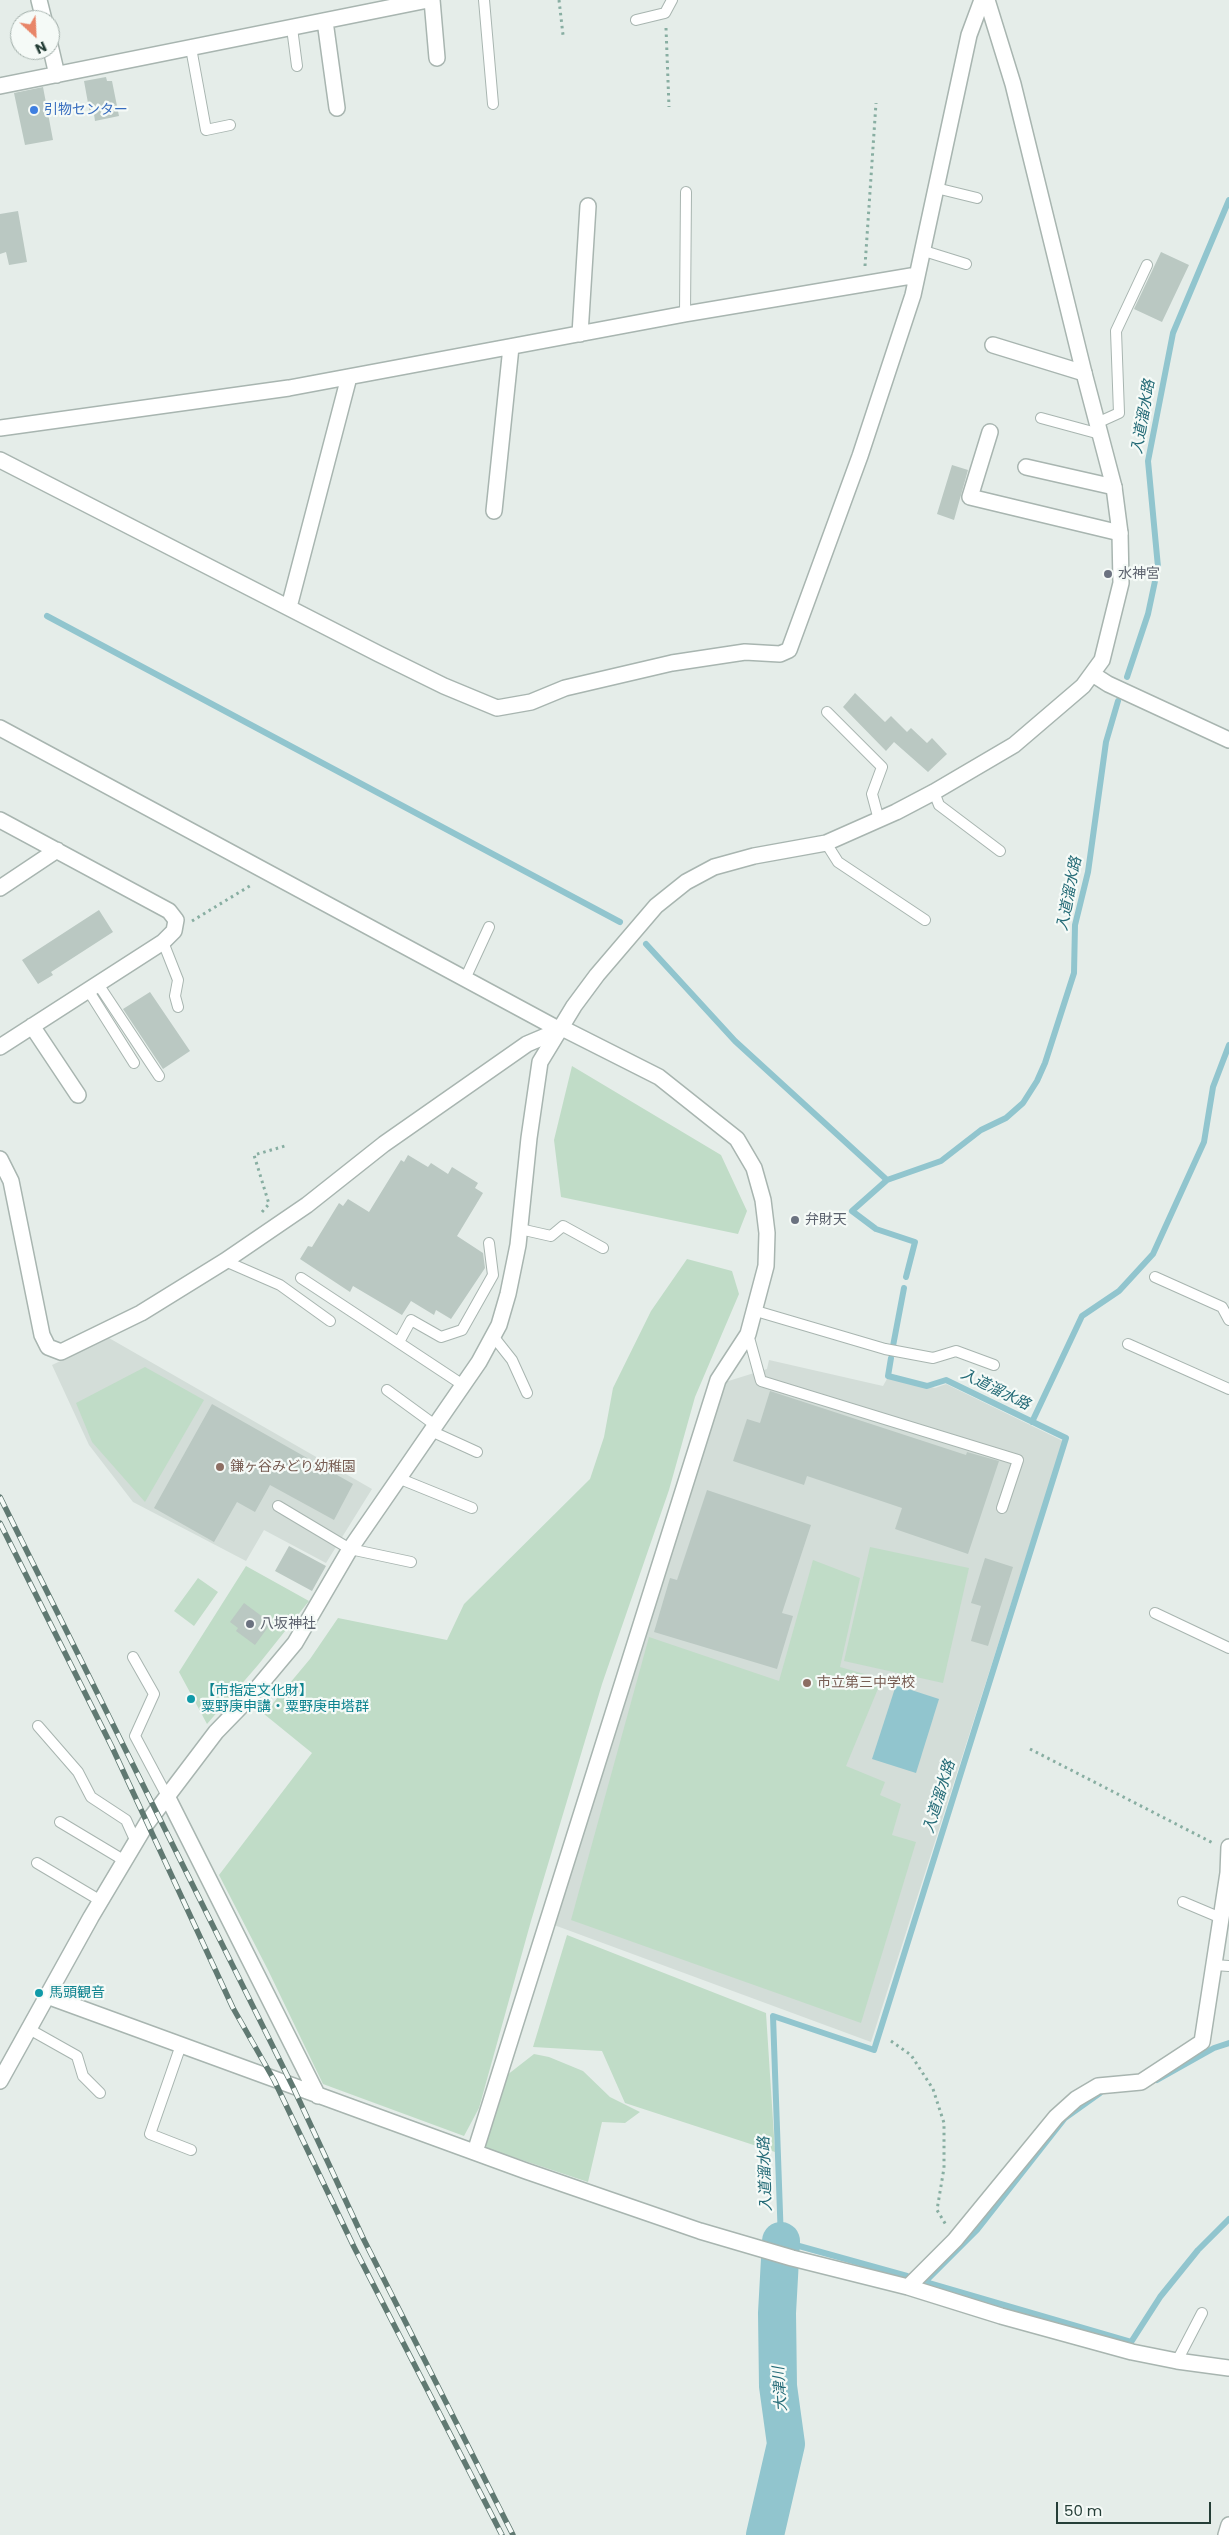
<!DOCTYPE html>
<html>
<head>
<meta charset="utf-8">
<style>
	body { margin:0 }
	#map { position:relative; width:1229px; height:2535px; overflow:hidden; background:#e5ede9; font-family:Poppins,sans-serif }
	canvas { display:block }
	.north { position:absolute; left:10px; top:10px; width:50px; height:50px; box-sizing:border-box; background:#f5faf7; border:1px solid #a2afaa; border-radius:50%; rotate:155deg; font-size:14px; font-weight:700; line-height:20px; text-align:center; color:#253e37 }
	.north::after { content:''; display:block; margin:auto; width:18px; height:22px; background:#e88568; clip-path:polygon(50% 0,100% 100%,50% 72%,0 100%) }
	.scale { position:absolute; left:1056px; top:2502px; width:155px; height:22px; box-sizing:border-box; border:2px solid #253e37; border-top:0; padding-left:6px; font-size:15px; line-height:18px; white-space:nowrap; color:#253e37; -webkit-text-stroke:4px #f5faf7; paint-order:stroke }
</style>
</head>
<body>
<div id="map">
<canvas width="1229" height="2535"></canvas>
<div class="north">N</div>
<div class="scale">50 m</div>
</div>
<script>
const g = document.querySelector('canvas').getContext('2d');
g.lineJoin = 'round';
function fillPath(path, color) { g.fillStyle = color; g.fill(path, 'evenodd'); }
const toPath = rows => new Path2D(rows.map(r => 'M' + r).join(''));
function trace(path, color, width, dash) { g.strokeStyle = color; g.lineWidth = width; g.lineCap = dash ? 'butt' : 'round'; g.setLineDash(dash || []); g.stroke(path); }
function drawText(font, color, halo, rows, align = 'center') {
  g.font = font + ' Poppins,"Noto Sans JP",sans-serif'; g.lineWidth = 4.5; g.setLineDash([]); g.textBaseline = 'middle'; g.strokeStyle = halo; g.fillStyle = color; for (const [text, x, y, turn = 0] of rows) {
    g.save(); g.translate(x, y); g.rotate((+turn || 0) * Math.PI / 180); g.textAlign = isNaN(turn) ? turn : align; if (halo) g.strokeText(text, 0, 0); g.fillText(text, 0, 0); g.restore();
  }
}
fillPath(toPath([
	[109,1338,372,1489,326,1563,264,1530,246,1561,133,1502,89,1445,52,1365],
	[769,1360,883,1386,888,1377,935,1388,946,1384,1063,1441,871,2042,554,1925,722,1383,767,1369]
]), '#d3ddd8');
fillPath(toPath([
	[572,1066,721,1155,747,1211,738,1234,561,1197,554,1140],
	[687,1259,732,1271,739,1294,695,1397,669,1490,602,1684,531,1921,479,2108,464,2136,323,2084,268,1970,219,1875,312,1753,264,1714,310,1659,338,1618,447,1640,464,1604,590,1479,604,1437,613,1388,651,1311],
	[145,1367,204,1400,145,1502,92,1442,76,1403],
	[870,1547,969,1568,943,1683,844,1661],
	[813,1560,860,1578,840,1667,882,1679,846,1766,885,1782,880,1795,901,1804,892,1835,916,1842,861,2023,571,1920,649,1637,779,1681],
	[246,1566,309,1601,258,1665,207,1724,179,1672],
	[198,1578,218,1592,194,1626,174,1611],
	[567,1935,766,2013,775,2152,625,2103,602,2051,533,2047],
	[534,2054,549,2057,583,2071,610,2097,640,2112,625,2123,602,2122,588,2182,483,2147,502,2079]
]), '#c0dcc7');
fillPath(toPath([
	[896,1685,939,1699,916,1773,872,1759]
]), '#91c5ce');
trace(toPath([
	[47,616,620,922],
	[1127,677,1148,614,1158,567,1148,461,1173,333,1229,200],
	[646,944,735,1041,887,1180],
	[906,1277,915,1242,876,1229,852,1211,887,1180,941,1161,981,1130,1006,1118,1023,1103,1037,1081,1045,1063,1074,973,1075,925,1088,872,1106,742,1118,701],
	[893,1346,904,1288],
	[891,1358,888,1376,927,1386,946,1380,1066,1438,874,2050,773,2016,781,2241,907,2276],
	[1032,1422,1082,1316,1119,1291,1153,1254,1204,1142,1213,1087,1229,1045],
	[1157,2080,1214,2048,1229,2043],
	[1100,2093,1065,2118,977,2230,925,2282,1131,2342,1160,2297,1198,2250,1229,2219]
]), '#91c5ce', 6);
trace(toPath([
	[765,2535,786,2444,778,2386,777,2313,781,2241]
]), '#91c5ce', 38);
fillPath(toPath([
	[106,77,107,81,112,81,119,116,95,121,94,114,90,114,84,81],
	[43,87,53,140,25,145,14,93],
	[18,211,27,262,9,265,6,252,0,254,0,214],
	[1161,252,1189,265,1162,322,1134,309],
	[952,465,968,470,954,520,937,514],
	[855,693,885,722,891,716,907,732,911,728,927,743,932,738,947,754,928,772,894,742,886,751,843,707],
	[99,910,113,932,51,972,53,975,38,984,22,960],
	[150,992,190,1051,163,1069,123,1009],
	[408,1155,428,1167,431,1163,448,1174,452,1167,478,1183,475,1188,483,1193,457,1236,483,1253,485,1268,451,1319,436,1310,434,1315,411,1301,402,1315,353,1286,350,1292,300,1259,308,1246,312,1247,339,1203,343,1206,348,1199,369,1212,401,1160,404,1162],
	[770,1391,966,1455,967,1452,999,1461,968,1554,895,1529,902,1508,807,1476,804,1485,733,1461,747,1419,760,1423],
	[212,1404,353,1484,334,1520,270,1485,255,1512,237,1502,214,1542,154,1508],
	[707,1490,811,1525,782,1613,793,1616,777,1669,654,1632,670,1578,677,1580],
	[289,1546,326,1566,312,1591,275,1571],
	[985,1558,1013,1567,988,1646,971,1641,981,1606,971,1603],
	[244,1603,271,1623,255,1645,236,1631,238,1628,230,1622]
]), '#bac8c2');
const service = toPath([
	[484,0,493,104],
	[636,20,665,13,672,0],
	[292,28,297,66],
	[191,48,206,130,230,125],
	[936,188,977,198],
	[921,250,966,264],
	[685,314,686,192],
	[1041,418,1100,434],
	[1097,423,1119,413,1116,331,1147,265],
	[827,712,882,767,872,794,879,820],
	[934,792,939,805,1000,851],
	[826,843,838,862,925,920],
	[163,942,178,980,175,996,178,1007],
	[465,979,489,927],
	[98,984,159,1076],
	[88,990,134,1063],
	[520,1229,551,1236,563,1226,603,1248],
	[225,1261,280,1285,330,1321],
	[1155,1277,1222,1307,1229,1320],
	[301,1278,463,1385],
	[756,1311,885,1349,933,1358,956,1351,994,1365],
	[748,1334,761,1381,1018,1460,1002,1508],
	[493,1336,512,1360,527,1393],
	[399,1342,411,1320,441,1337,462,1330,493,1275,489,1243],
	[1128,1344,1229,1389],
	[387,1390,435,1425],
	[431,1431,477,1452],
	[398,1478,472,1508],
	[278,1506,350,1549,411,1562],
	[1155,1613,1229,1648],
	[133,1657,154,1694,135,1736,168,1798],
	[38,1726,78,1772,91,1797,126,1820,136,1842],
	[60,1822,125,1861],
	[37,1863,101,1901],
	[1183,1902,1221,1918],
	[1214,1965,1229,1966],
	[29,2029,77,2056,83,2076,100,2093],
	[181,2045,150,2134,191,2150],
	[1177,2361,1202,2313]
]);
const minor = toPath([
	[39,0,44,20],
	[432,0,437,58],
	[325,21,337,108],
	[50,45,57,75],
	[0,86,428,0],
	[580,334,588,206],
	[993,345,1084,373],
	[0,428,289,388,685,314,917,275],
	[990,432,970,497,1120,533],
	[0,460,379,654,444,686,497,708,531,702,565,688,672,663,745,652,780,654,789,650,860,456,913,295,969,35,982,0],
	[1026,467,1114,487],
	[494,511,511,347],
	[289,607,349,377],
	[0,728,560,1030],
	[0,820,169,911,176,920,174,931,163,942,0,1047],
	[0,888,57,850],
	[32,1026,78,1095],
	[0,1159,11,1181,42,1335,48,1347,61,1352,141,1313,225,1261,307,1205,384,1144,527,1044,560,1030],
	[168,1798,318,2096],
	[47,1996,526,2171,700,2231,792,2258,908,2287,1001,2316,1132,2352,1177,2361,1229,2368],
	[475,2152,718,1380,748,1334,766,1266,767,1233,763,1200,754,1168,737,1139,659,1077,562,1028],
	[908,2287,955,2240,1056,2117,1076,2099,1098,2086,1141,2082,1202,2042,1228,1873,1229,1847],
	[1226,2535,1229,2525]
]);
const tertiary = toPath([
	[1094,675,1108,684,1229,740],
	[0,2081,91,1917,147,1823,216,1732,249,1698,295,1643,350,1549,479,1362,499,1325,508,1294,518,1245,529,1138,540,1062,574,1006,597,975,656,906,686,882,714,867,754,856,826,843,896,812,934,792,1014,745,1083,686,1102,660,1121,583,1120,533,1114,487,1084,373,1013,84,987,0]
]);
trace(service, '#a8b5b0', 12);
trace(minor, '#a8b5b0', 18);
trace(tertiary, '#a8b5b0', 18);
trace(toPath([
	[559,0,563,35],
	[666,28,669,107],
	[865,266,876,103],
	[192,921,253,884],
	[262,1212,269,1204,254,1155,285,1146],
	[1030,1749,1213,1843],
	[891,2041,911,2055,933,2089,944,2123,944,2168,937,2210,946,2225]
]), '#88aea2', 3, [2.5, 4]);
trace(service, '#fff', 10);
trace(minor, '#fff', 15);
trace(tertiary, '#fff', 15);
const rail = toPath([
	[0,1497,293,2087,364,2240,513,2535],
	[0,1523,112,1747,233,2008,274,2080,354,2247,502,2535]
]);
trace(rail, '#607972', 5.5);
trace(rail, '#f5faf7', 4, [11]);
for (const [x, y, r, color] of [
	[34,110,5,"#3f7fe0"],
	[1108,574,5,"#6b7280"],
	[795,1220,5,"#6b7280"],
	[220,1467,5,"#8d6e63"],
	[250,1624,5,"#6b7280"],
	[807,1683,5,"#8d6e63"],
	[191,1699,5,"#0f9aa8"],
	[39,1993,5,"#0f9aa8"]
]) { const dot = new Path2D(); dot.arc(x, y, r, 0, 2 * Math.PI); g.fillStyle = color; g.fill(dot); trace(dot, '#f5faf7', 2); }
drawText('14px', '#366cbe', '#f5faf7', [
	["引物センター",44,110]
], 'left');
drawText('14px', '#5b616d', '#f5faf7', [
	["水神宮",1118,574],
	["弁財天",805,1220],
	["八坂神社",260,1624]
], 'left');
drawText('14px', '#785e54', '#f5faf7', [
	["鎌ヶ谷みどり幼稚園",230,1467],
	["市立第三中学校",817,1683]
], 'left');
drawText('14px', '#0d838f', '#f5faf7', [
	["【市指定文化財】",201,1691],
	["粟野庚申講・粟野庚申塔群",201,1707],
	["馬頭観音",49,1993]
], 'left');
drawText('italic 15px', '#236a76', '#f5faf7', [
	["入道溜水路",1144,417,-80],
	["入道溜水路",1070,894,-79],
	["入道溜水路",995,1390,26],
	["入道溜水路",940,1797,-73],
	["入道溜水路",766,2174,-92],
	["大津川",781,2389,-94]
]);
</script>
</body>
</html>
